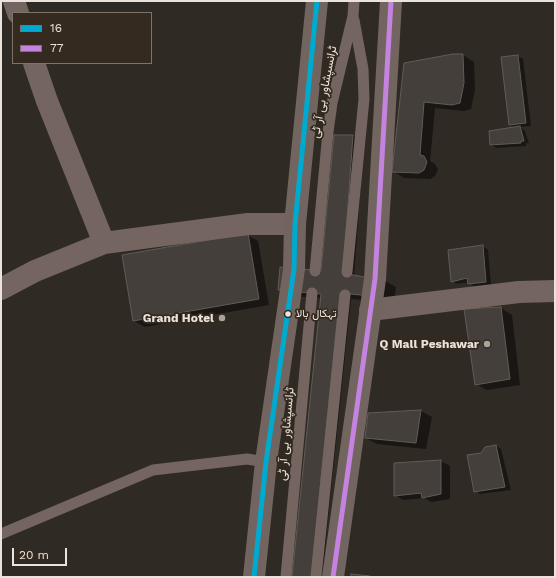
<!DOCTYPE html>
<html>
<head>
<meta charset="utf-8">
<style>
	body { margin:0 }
	#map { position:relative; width:556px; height:578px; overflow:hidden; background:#2f2a24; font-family:"Work Sans",sans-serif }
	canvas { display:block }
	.frame { position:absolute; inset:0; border:2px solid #eae4dc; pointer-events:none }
	.legend { position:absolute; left:12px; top:12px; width:140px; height:52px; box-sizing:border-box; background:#342a1f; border:1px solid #7d746b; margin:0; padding:5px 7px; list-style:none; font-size:12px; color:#eae4dc }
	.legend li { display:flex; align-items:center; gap:8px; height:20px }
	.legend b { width:20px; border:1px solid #7d746b }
	.scale { position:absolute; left:12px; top:548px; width:55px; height:18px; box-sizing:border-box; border:2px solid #eae4dc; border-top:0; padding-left:5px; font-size:12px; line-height:14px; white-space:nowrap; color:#eae4dc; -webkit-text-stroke:3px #342a1f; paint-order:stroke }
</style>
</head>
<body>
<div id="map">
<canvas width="556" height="578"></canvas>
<div class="frame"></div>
<ul class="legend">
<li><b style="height:5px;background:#00a9ce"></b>16</li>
<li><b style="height:5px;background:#c483df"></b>77</li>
</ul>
<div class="scale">20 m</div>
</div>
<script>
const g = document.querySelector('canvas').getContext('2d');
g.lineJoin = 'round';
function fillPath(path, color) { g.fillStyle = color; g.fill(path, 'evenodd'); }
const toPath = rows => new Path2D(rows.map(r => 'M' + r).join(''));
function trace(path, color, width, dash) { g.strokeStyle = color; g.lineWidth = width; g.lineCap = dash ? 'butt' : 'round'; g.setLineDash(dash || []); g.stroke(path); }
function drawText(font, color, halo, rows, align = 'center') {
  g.font = font + ' "Work Sans",Vazirmatn,sans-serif'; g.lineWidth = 3.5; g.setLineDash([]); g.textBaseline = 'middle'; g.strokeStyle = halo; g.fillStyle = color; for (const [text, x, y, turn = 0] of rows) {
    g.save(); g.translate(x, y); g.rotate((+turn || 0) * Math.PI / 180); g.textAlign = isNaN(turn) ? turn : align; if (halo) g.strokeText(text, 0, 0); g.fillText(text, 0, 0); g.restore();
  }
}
fillPath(toPath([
	[463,55,474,62,475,90,471,109,464,111,435,108,430,161,435,164,438,169,435,176,430,179,404,178,393,171,429,59],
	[518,56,523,59,531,126,520,127,525,131,529,143,526,143,526,146,497,148,491,145,516,128,510,125],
	[353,136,364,143,354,276,385,281,396,287,394,302,351,299,322,577,293,577,321,298,291,296,322,272],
	[247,235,258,241,269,305,145,327,134,321],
	[483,246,488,250,491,285,475,287,469,282,457,284,452,281],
	[501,308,512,315,520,385,487,390,476,384],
	[421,411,432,417,426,449,377,444,366,438],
	[496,446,501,449,511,490,480,494,475,491,481,454],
	[441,461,450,466,450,499,431,502,425,498,403,500,395,495,395,464]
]), '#0007');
const building = toPath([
	[453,54,463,54,464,83,460,103,452,105,424,102,420,155,424,156,427,162,424,170,419,173,392,172,404,63,453,54],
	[518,55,526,123,509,125,501,57,518,55],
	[520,126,524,141,521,141,521,143,490,145,489,131,520,126],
	[334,135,353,135,343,273,375,279,371,296,340,293,311,577,292,577,321,294,278,290,280,267,321,271,334,135],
	[248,233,259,299,133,321,122,255,248,233],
	[483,245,486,282,468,284,467,278,451,282,448,250,483,245],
	[501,307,510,379,475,385,464,309,501,307],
	[421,410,416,443,365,438,368,413,421,410],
	[496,445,505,487,474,492,467,455,481,453,485,447,496,445],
	[441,460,441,494,422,498,421,493,394,496,394,463,441,460],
	[351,574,370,576,370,577,351,577,351,574]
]);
fillPath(building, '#443f3a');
trace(building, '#605c56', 1);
trace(toPath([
	[315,271,328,132,332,103,353,16,354,1],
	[347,272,364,99,363,69,354,20],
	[1,534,153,470,247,459,266,462],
	[286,577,312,293],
	[316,577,345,295]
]), '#746560', 11);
trace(toPath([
	[14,1,18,13],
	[34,63,47,101,104,243],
	[1,289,35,271,104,243,248,224,295,224],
	[370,310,519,292,555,291]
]), '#746560', 22);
trace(toPath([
	[254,577,266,462,294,269,295,224,317,1],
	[333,577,375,279,391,1]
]), '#72645e', 22);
trace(toPath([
	[254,577,266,462,294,269,295,224,317,1]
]), '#00a9ce', 5);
trace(toPath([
	[333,577,375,279,391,1]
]), '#c483df', 5);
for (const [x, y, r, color] of [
	[288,314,3.5,"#eae4dc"],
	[222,318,4,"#a9a39c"],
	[487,344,4,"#a9a39c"]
]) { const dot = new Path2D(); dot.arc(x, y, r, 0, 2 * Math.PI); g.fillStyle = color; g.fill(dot); trace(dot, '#342a1f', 1.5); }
drawText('11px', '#eae4dc', '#342a1f', [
	["تہکال بالا",296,314]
], 'left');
drawText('12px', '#eae4dc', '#342a1f', [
	["ٹرانسپشاور بی آر ٹی",324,92,-79],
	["ٹرانسپشاور بی آر ٹی",286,434,-85]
]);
drawText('bold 12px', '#eae4dc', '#342a1f', [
	["Grand Hotel",214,318],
	["Q Mall Peshawar",479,344]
], 'right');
</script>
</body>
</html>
